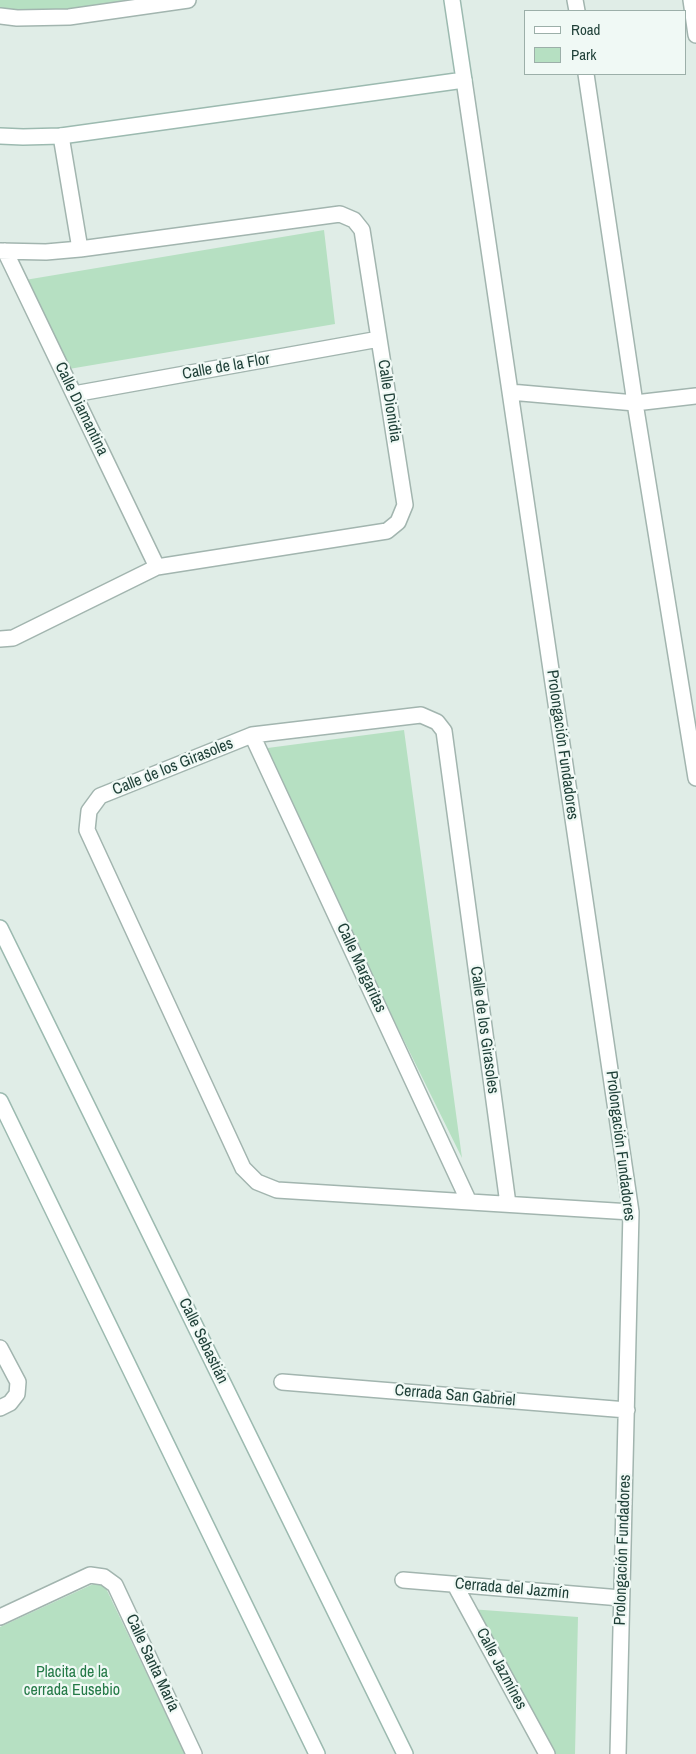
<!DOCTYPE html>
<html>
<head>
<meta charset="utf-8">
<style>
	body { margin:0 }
	#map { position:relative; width:696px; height:1754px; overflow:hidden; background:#e0ede7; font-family:"Archivo Narrow",sans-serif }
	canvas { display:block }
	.legend { position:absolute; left:524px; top:10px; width:162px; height:65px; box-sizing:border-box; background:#f0f9f5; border:1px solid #9cafa9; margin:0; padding:6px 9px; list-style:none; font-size:15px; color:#1e3f37 }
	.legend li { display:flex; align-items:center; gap:10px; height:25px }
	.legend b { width:25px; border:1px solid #9cafa9 }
</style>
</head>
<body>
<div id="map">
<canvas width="696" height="1754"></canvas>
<ul class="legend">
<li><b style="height:6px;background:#fff"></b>Road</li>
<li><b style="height:14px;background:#b6e0c2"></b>Park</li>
</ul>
</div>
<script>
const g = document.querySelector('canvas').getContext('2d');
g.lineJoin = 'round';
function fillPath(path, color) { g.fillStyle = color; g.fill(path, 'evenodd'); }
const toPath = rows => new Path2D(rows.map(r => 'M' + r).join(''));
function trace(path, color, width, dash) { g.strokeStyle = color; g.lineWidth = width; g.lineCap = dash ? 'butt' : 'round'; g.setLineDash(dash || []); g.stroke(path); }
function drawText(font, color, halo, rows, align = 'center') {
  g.font = font + ' "Archivo Narrow",sans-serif'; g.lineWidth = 4.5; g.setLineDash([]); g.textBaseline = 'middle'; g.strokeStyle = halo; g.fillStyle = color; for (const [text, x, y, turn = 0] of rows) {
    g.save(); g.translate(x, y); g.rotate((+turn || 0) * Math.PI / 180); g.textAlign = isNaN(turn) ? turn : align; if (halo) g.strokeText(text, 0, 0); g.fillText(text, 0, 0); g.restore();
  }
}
fillPath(toPath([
	[0,0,126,0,126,5,68,12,0,11],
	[324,230,335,324,63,370,19,281],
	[404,730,462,1158,260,749],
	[102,1580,185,1754,0,1754,0,1627],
	[470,1609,578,1617,575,1754,542,1754]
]), '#b6e0c2');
const minor = toPath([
	[575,0,577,11],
	[691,0,696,35],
	[0,16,17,18,69,17,188,0],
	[586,74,635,403,696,778],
	[464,80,631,1212,618,1754],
	[61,136,80,249],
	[0,251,46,252,80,249,340,214,354,220,362,230,405,505,398,522,387,531,157,567,13,638,0,639],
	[5,251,157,567],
	[510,392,635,403,696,396],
	[74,394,379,339],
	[252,735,469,1202],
	[508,1204,444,731,437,722,421,715,252,735,100,796,89,811,87,830,243,1168,257,1182,277,1190,631,1212],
	[0,1348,18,1382,17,1394,10,1403,0,1408],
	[282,1382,627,1410],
	[403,1580,621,1598],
	[455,1585,547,1754],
	[0,1617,90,1575,104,1577,115,1585,194,1754]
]);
const secondary = toPath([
	[0,136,23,137,61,136,464,80,452,0],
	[0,928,405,1754],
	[0,1101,317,1754]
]);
trace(minor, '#a2b5af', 18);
trace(secondary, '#9cbab0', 18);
trace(minor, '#fff', 15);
trace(secondary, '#fff', 15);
drawText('16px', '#1e3f37', '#f0f9f5', [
	["Calle de la Flor",226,367,-10],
	["Calle Dionidia",389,401,81],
	["Calle Diamantina",81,409,64],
	["Prolongación Fundadores",562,745,82],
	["Calle de los Girasoles",173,767,-22],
	["Calle Margaritas",361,968,65],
	["Calle de los Girasoles",484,1030,82],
	["Prolongación Fundadores",620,1146,83],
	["Calle Sebastián",203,1341,64],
	["Cerrada San Gabriel",455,1396,5],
	["Prolongación Fundadores",623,1550,-88],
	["Cerrada del Jazmín",512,1589,5],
	["Calle Santa María",152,1663,65],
	["Calle Jazmínes",501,1669,62]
]);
drawText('16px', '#247a47', '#f0f9f5', [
	["Placita de la",72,1673],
	["cerrada Eusebio",72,1691]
]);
</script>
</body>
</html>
